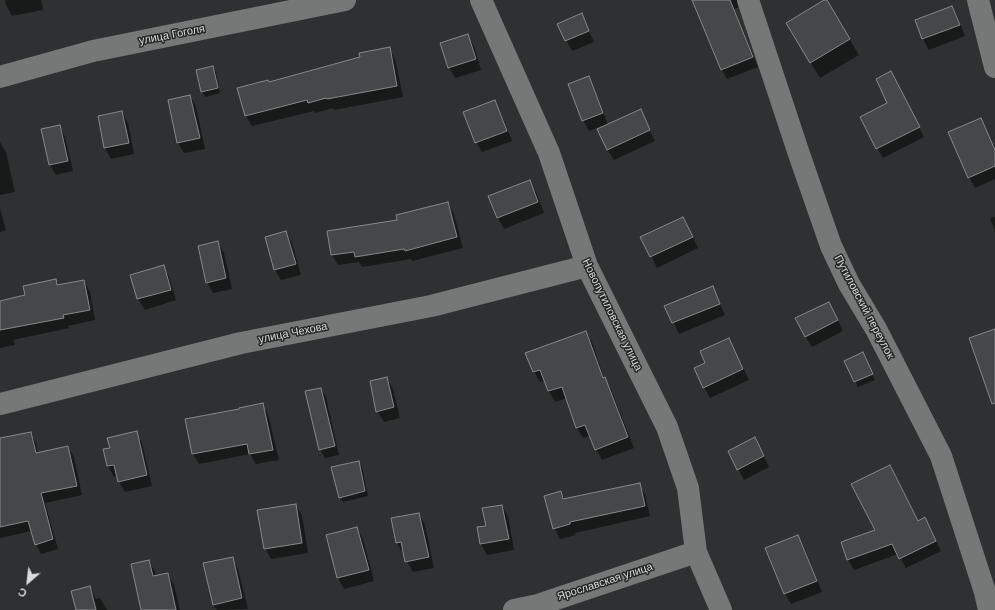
<!DOCTYPE html>
<html>
<head>
<meta charset="utf-8">
<style>
	body { margin:0 }
	#map { position:relative; width:995px; height:610px; overflow:hidden; background:#2e3131; font-family:Arial,sans-serif }
	canvas { display:block }
	.north { position:absolute; left:8px; top:562px; width:40px; height:40px; -webkit-text-stroke:3px #252727; paint-order:stroke; rotate:208deg; font-size:11px; font-weight:700; line-height:16px; text-align:center; color:#dbdddd }
	.north::after { content:''; display:block; margin:auto; width:14px; height:18px; background:#dbdddd; clip-path:polygon(50% 0,100% 100%,50% 72%,0 100%) }
</style>
</head>
<body>
<div id="map">
<canvas width="995" height="610"></canvas>
<div class="north">С</div>
</div>
<script>
const g = document.querySelector('canvas').getContext('2d');
g.lineJoin = 'round';
function fillPath(path, color) { g.fillStyle = color; g.fill(path, 'evenodd'); }
const toPath = rows => new Path2D(rows.map(r => 'M' + r).join(''));
function trace(path, color, width, dash) { g.strokeStyle = color; g.lineWidth = width; g.lineCap = dash ? 'butt' : 'round'; g.setLineDash(dash || []); g.stroke(path); }
function drawText(font, color, halo, rows, align = 'center') {
  g.font = font + ' Arial,sans-serif'; g.lineWidth = 3; g.setLineDash([]); g.textBaseline = 'middle'; g.strokeStyle = halo; g.fillStyle = color; for (const [text, x, y, turn = 0] of rows) {
    g.save(); g.translate(x, y); g.rotate((+turn || 0) * Math.PI / 180); g.textAlign = isNaN(turn) ? turn : align; if (halo) g.strokeText(text, 0, 0); g.fillText(text, 0, 0); g.restore();
  }
}
fillPath(toPath([
	[5,0,41,0,43,10,12,16,6,5],
	[693,0,745,0,742,6,734,9,758,67,727,79,722,70],
	[826,0,859,55,820,78,796,39],
	[952,7,958,18,965,36,929,50,923,39,916,20],
	[581,15,594,42,572,51,566,40],
	[468,36,474,46,481,70,455,78,449,67],
	[389,48,395,59,403,97,334,110,333,108,315,113,314,111,252,126,245,115,269,83,361,58],
	[213,67,216,72,220,93,205,97,202,91],
	[588,77,594,88,608,125,640,111,655,141,614,160,607,149,602,126,589,131,583,120],
	[896,82,924,137,883,158,877,148],
	[190,96,196,107,205,149,184,153,178,143],
	[494,101,500,111,512,141,482,152,476,142],
	[122,112,128,123,134,154,111,159,105,148,99,117],
	[980,119,995,149,995,179,975,188,969,177],
	[59,126,65,137,73,171,56,175,50,165],
	[0,142,6,152,15,192,0,195],
	[529,181,536,192,544,213,504,229,498,218,489,197],
	[448,203,454,214,463,248,412,261,411,259,362,267,359,262,338,265,332,255,398,221],
	[0,209,6,230,0,232],
	[995,216,995,230,990,219],
	[689,229,698,248,657,268,642,237],
	[286,232,292,243,301,275,281,280,275,270],
	[218,243,224,253,232,289,213,293,207,282],
	[163,266,169,277,176,300,145,310,138,299,131,275],
	[55,280,58,286,84,281,90,292,95,320,68,326,69,328,13,340,15,345,0,348,0,302,26,296],
	[712,287,725,315,679,334,666,306],
	[835,314,843,331,812,347,805,336],
	[586,332,592,342,604,378,611,389,634,448,602,460,596,449,590,436,583,438,577,428,567,398,555,402,549,391,545,381,540,382,534,372],
	[729,339,749,380,710,398,704,387,706,363],
	[865,359,875,380,858,387,846,361],
	[387,378,393,389,400,418,384,422,377,411],
	[321,389,326,397,339,455,325,458,320,449],
	[262,404,268,414,279,460,256,464,250,454,199,464,193,454,240,410],
	[136,432,142,443,152,486,125,492,119,482,117,476,114,477,108,466,104,450,111,449],
	[31,433,36,443,38,454,68,447,74,457,82,495,45,503,58,549,41,554,36,544,32,531,0,538,0,465],
	[760,449,769,467,744,480,738,469],
	[359,462,362,467,368,496,343,502,340,497],
	[639,484,645,495,650,516,575,533,576,535,560,539,554,528,561,492,565,500],
	[295,505,302,515,308,553,271,559,265,548],
	[502,506,508,516,514,550,487,555,481,544,478,528,487,526],
	[419,514,425,525,434,568,413,572,397,543,392,519],
	[918,522,930,529,941,551,906,568,898,554,854,570,848,560,842,543],
	[357,528,363,539,374,581,344,589,338,578,327,536],
	[798,536,804,547,822,592,791,604,785,594],
	[232,558,238,569,248,609,217,610,213,605],
	[149,561,155,572,156,577,168,574,174,585,180,610,142,610],
	[90,587,96,599,100,598,107,610,77,610]
]), '#0007');
const building = toPath([
	[692,0,730,0,753,57,721,70,692,0],
	[824,0,827,0,850,39,810,63,786,23,824,0],
	[952,6,960,25,922,39,915,20,952,6],
	[582,13,589,31,565,41,557,24,582,13],
	[468,34,476,59,448,68,440,43,468,34],
	[390,47,397,86,327,99,326,98,308,103,307,100,245,116,237,88,268,80,269,82,360,57,359,53,390,47],
	[213,66,218,88,201,92,196,70,213,66],
	[891,71,920,127,876,149,860,117,887,103,876,79,891,71],
	[589,76,603,113,582,121,568,84,589,76],
	[190,95,200,138,177,143,168,100,190,95],
	[495,100,507,131,475,143,463,112,495,100],
	[641,109,650,130,607,150,597,129,641,109],
	[122,111,129,143,104,148,98,116,122,111],
	[981,118,995,150,995,166,968,178,948,132,981,118],
	[60,125,68,161,49,165,41,129,60,125],
	[530,180,538,202,497,218,488,196,530,180],
	[448,202,457,237,405,251,404,249,355,257,354,252,331,255,327,231,397,220,396,215,448,202],
	[683,217,693,237,650,257,640,237,683,217],
	[286,231,296,264,274,270,265,237,286,231],
	[218,241,226,278,206,283,198,246,218,241],
	[164,265,171,290,137,299,130,275,164,265],
	[56,279,57,285,84,280,90,310,63,315,64,318,0,330,0,301,25,295,23,286,56,279],
	[713,286,720,304,672,323,664,306,713,286],
	[829,302,838,320,805,337,795,318,829,302],
	[995,329,995,403,992,404,969,338,995,329],
	[586,331,603,378,605,377,628,437,595,450,585,425,576,428,562,387,548,391,540,370,533,372,525,353,586,331],
	[729,338,743,369,703,388,694,368,705,363,700,351,729,338],
	[863,352,873,374,854,382,844,361,863,352],
	[387,377,394,407,376,412,370,381,387,377],
	[321,388,335,446,319,450,305,391,321,388],
	[263,403,273,450,249,454,247,444,192,454,185,419,239,409,239,408,263,403],
	[137,431,147,475,118,482,114,465,107,466,103,449,110,448,107,438,137,431],
	[31,432,36,453,68,446,77,486,41,493,53,539,35,545,28,521,0,527,0,438,31,432],
	[755,437,764,456,737,470,728,451,755,437],
	[359,461,365,491,339,498,331,467,359,461],
	[890,465,918,521,925,517,936,541,899,559,892,544,847,560,841,542,875,530,851,484,890,465],
	[640,483,645,506,570,522,570,524,553,529,544,496,561,491,563,499,640,483],
	[296,504,302,543,264,549,257,510,296,504],
	[502,505,509,539,480,544,477,527,486,526,482,508,502,505],
	[419,513,429,557,405,562,401,542,396,543,391,518,419,513],
	[357,527,369,570,337,578,326,535,357,527],
	[798,535,817,581,784,594,765,548,798,535],
	[233,557,242,598,213,605,203,563,233,557],
	[149,560,153,576,168,573,176,610,141,610,131,564,149,560],
	[90,586,96,610,76,610,71,591,90,586]
]);
fillPath(building, '#454848');
trace(building, '#868989', 1);
trace(toPath([
	[481,0,549,153,587,266,667,427,688,488,696,552,721,610],
	[748,0,799,154,831,246,849,284,876,329,941,456,985,592,989,610],
	[978,0,995,67],
	[0,77,93,51,345,0],
	[0,404,241,343,431,306,587,266],
	[514,610,538,605,696,552]
]), '#747877', 22);
drawText('11px', '#dbdddd', '#252727', [
	["улица Гоголя",172,35,-11],
	["Путиловский переулок",864,307,62],
	["Новопутиловская улица",612,315,64],
	["улица Чехова",293,333,-11],
	["Ярославская улица",605,582,-18]
]);
</script>
</body>
</html>
